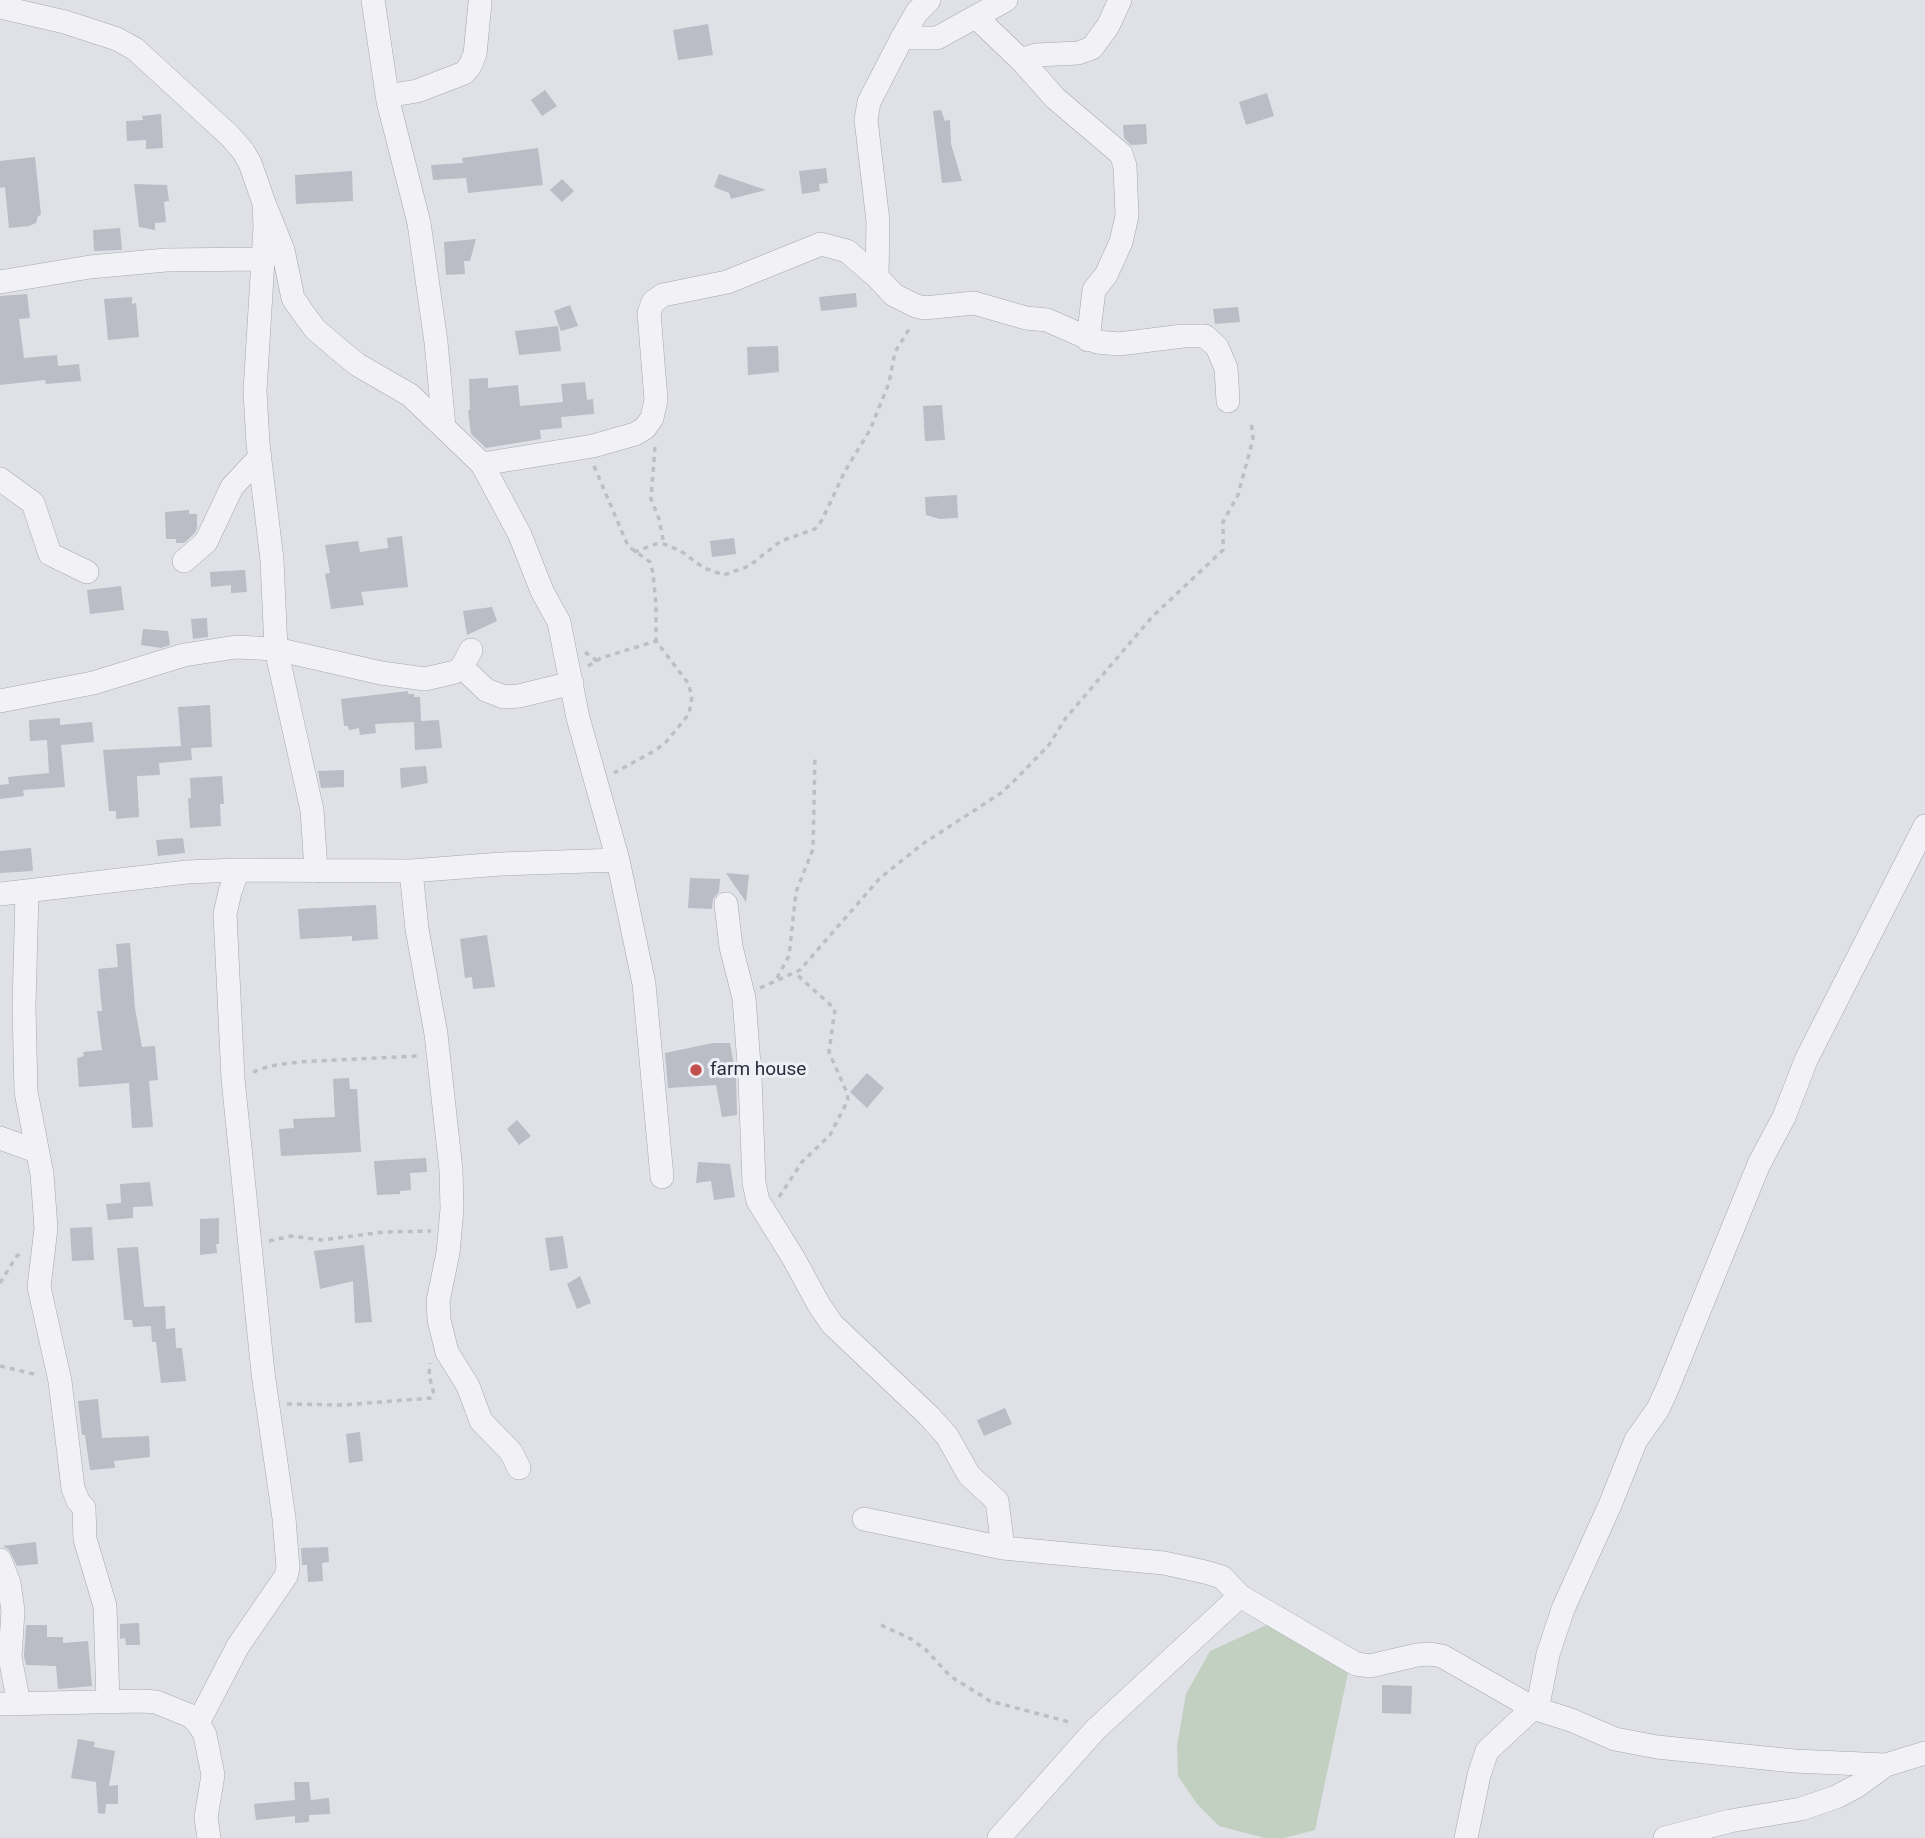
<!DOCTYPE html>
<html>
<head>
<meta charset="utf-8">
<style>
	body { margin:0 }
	canvas { display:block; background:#dfe1e7 }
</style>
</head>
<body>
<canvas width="1925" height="1838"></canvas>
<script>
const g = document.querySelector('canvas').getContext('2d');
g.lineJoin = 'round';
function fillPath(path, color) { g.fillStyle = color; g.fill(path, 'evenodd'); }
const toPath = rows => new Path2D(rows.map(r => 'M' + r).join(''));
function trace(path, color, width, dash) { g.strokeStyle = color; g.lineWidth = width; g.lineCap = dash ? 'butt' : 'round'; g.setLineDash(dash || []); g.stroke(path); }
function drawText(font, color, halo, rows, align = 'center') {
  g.font = font + ' Roboto,sans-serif'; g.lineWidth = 6; g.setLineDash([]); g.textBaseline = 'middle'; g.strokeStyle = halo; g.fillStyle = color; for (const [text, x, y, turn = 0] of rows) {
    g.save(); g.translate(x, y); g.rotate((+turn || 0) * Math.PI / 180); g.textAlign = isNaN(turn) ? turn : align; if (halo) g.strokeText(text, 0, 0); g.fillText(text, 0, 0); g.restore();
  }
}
fillPath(toPath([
	[1267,1625,1348,1673,1315,1830,1284,1838,1265,1838,1219,1826,1197,1804,1178,1776,1177,1746,1186,1694,1210,1651]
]), '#c2d0c1');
fillPath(toPath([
	[708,24,713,55,678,60,673,30],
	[545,90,557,106,542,116,531,100],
	[1267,93,1274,116,1246,125,1239,102],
	[941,110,945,121,950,120,951,144,962,181,942,183,933,111],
	[161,114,163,148,146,149,146,140,127,141,126,121,143,120,142,116],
	[1146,124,1147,144,1131,145,1124,138,1123,125],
	[538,148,543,185,468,193,466,178,433,180,431,165,463,163,462,158],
	[35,157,41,215,38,216,36,223,29,226,9,228,5,187,0,188,0,161],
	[826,168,828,183,819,184,820,191,802,194,799,171],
	[352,171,353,201,296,204,295,175],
	[719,174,766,190,731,199,729,193,714,187],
	[562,179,574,191,562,202,550,190],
	[134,184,167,185,169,201,164,202,166,222,155,223,155,230,139,227],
	[120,228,122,250,94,251,93,230],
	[476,239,470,261,464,261,465,274,446,275,444,242],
	[856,293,857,307,821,311,819,297],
	[27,294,30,318,19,319,24,358,57,355,58,366,79,364,81,381,46,384,45,380,0,385,0,296],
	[132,297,132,304,136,303,139,337,108,340,104,299],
	[570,305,578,326,561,331,554,311],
	[1238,307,1240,322,1215,324,1213,309],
	[558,326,561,351,519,355,515,331],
	[778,346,779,372,748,375,747,347],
	[488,378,488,388,518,385,520,406,563,402,561,384,585,382,587,400,593,399,594,414,561,417,562,428,540,430,541,439,486,448,471,434,468,410,470,410,469,379],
	[942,405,945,440,925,441,923,406],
	[957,495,958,518,940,519,926,515,925,497],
	[189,510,189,514,197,514,197,528,195,533,184,543,176,543,176,539,166,539,165,512],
	[402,536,408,587,361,592,364,605,331,609,325,574,330,573,325,545,358,541,360,552,388,548,387,538],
	[734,538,736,554,712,557,710,541],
	[245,570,247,592,231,593,231,585,211,587,210,572],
	[121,586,124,610,90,614,87,590],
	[492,607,497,621,467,635,463,611],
	[207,618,208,637,193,639,191,619],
	[143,629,168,631,170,645,161,648,141,645],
	[408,691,408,694,414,694,414,697,420,697,421,721,439,720,442,748,415,750,414,722,375,724,376,733,360,735,359,728,349,730,348,726,344,726,341,699],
	[210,705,212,747,191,748,192,760,159,763,160,775,137,776,139,817,116,819,116,811,109,811,103,750,181,746,178,707],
	[60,718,60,725,92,722,94,742,61,745,65,787,23,790,24,796,0,799,0,785,9,784,8,777,49,773,47,740,30,741,29,720],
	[426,766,428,783,401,788,400,768],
	[344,770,344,787,321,788,318,771],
	[222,776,224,804,220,804,221,826,190,828,188,798,191,798,190,778],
	[183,838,185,853,158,856,156,840],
	[31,848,33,871,0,873,0,851],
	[726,873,749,875,746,902],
	[690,878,720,879,719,892,713,899,712,909,688,908],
	[376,905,378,939,352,941,352,936,300,939,298,909],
	[487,935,495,987,473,989,472,977,465,978,460,939],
	[130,943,135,1008,142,1047,155,1046,158,1080,149,1081,153,1127,132,1128,129,1083,79,1087,77,1058,84,1056,83,1052,102,1050,97,1011,102,1011,98,969,118,967,116,944],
	[713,1043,730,1043,736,1077,737,1115,722,1117,716,1085,668,1088,665,1053],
	[867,1073,884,1088,867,1108,850,1092],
	[349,1078,350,1089,357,1089,361,1152,281,1156,279,1129,294,1128,293,1119,335,1117,333,1079],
	[517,1120,531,1136,519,1145,507,1129],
	[426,1158,427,1172,410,1173,411,1190,400,1191,400,1194,377,1195,374,1161],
	[698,1162,730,1164,735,1197,714,1200,711,1181,696,1183],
	[150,1182,153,1206,133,1207,133,1218,108,1220,106,1204,121,1203,120,1184],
	[219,1218,219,1244,216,1244,217,1253,200,1255,200,1219],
	[92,1227,94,1260,72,1261,70,1228],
	[563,1236,568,1268,550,1271,545,1238],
	[364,1245,372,1322,355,1323,353,1281,320,1289,314,1251],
	[138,1247,144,1307,165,1306,166,1329,175,1328,176,1348,182,1348,186,1381,161,1383,156,1342,152,1342,151,1326,133,1327,132,1320,124,1320,117,1248],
	[580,1276,591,1303,577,1309,567,1284],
	[98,1399,102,1438,149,1436,150,1457,114,1461,115,1468,90,1470,85,1435,82,1435,78,1401],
	[1005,1408,1012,1424,984,1436,977,1420],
	[360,1432,363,1461,349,1463,346,1434],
	[36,1542,38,1564,17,1566,9,1550,3,1546],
	[328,1547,329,1562,322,1563,323,1581,308,1582,307,1565,302,1565,301,1548],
	[139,1623,140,1645,126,1645,125,1638,120,1639,120,1624],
	[26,1625,47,1625,47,1637,63,1637,63,1643,88,1641,92,1686,58,1689,56,1666,26,1665,24,1656],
	[1382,1685,1412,1686,1411,1714,1382,1713],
	[78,1739,95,1742,94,1747,115,1751,109,1786,118,1785,118,1804,106,1804,105,1814,98,1813,96,1782,71,1778],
	[294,1782,309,1782,311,1800,329,1798,330,1814,309,1815,309,1822,295,1823,295,1816,256,1820,254,1804,295,1800]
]), '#babcc6');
const minor = toPath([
	[373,0,388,101,419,223,436,342,444,427],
	[0,7,65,22,117,39,135,49,230,136,243,151,250,163,264,203,265,227,255,391,258,444,272,560,276,649,312,810,316,871],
	[976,17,1023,62,1055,98,1121,154,1125,166,1127,216,1121,242,1106,275,1094,290,1088,340],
	[902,38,937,38,1006,0],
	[1021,60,1036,55,1078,53,1092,48,1108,26,1120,0],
	[387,96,417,91,464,73,470,66,475,54,480,3],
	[264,203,283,250,293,298,301,310,315,329,343,353,358,365,410,395,482,464,520,535,542,591,559,622,578,718,618,860,644,984,662,1177],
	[877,277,878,221,866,120,869,102,902,38,917,12,929,0],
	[0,282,90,267,166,260,263,259],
	[482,464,593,446,635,434,645,428,652,418,656,400,649,313,653,302,663,295,727,282,821,244,847,251,877,277,894,295,916,306,924,308,974,303,1026,318,1047,320,1097,342,1119,344,1183,336,1205,336,1217,347,1226,368,1228,401],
	[0,479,33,503,50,554,87,572],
	[184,561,206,542,232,487,260,457],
	[462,667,486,690,504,697,519,696,572,683],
	[0,701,93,683,184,655,236,647,276,649,381,673,425,679,455,672,462,667,471,650],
	[411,871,417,929,436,1034,451,1170,452,1209,448,1253,438,1301,439,1320,447,1352,468,1386,481,1421,511,1452,519,1468],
	[27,892,24,1007,26,1092,42,1174,46,1228,39,1287,60,1381,73,1488,78,1501,84,1508,85,1539,105,1606,108,1701],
	[0,894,187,872,238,870,411,871,501,864,618,860],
	[726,904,731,947,744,998,750,1078,754,1183,758,1201,794,1259,819,1305,832,1324,929,1416,947,1436,969,1475,997,1501,1003,1548],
	[0,1138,36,1151],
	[864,1519,1003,1548,1164,1563,1205,1572,1222,1577,1240,1596,1356,1664,1370,1666,1417,1655,1430,1654,1442,1656,1533,1708,1571,1720,1615,1739,1657,1747,1794,1761,1886,1765,1925,1753],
	[0,1560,9,1583,13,1611,10,1657,19,1704],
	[0,1704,142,1701,156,1702,191,1716,198,1723,205,1735,213,1775,206,1817,209,1838],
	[198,1723,238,1646,286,1576,288,1568,284,1518,263,1373,233,1079,225,914,230,892,238,870],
	[999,1838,1095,1730,1240,1596],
	[1466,1838,1479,1775,1487,1751,1533,1708,1539,1700,1548,1654,1563,1609,1610,1505,1636,1440,1658,1409,1668,1387,1759,1164,1784,1117,1806,1060,1925,826],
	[1665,1838,1730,1821,1801,1809,1836,1797,1857,1786,1886,1765]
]);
trace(minor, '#a5a7b1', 24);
trace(toPath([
	[655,447,651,499,659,519,664,544],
	[594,466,628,546,650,562,653,573,656,605,656,641],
	[634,552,656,544,664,544,681,551,704,568,724,575,749,566,781,541,815,529,822,520,845,471,870,430,889,383,895,352,911,326],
	[585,652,597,661],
	[588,666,601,658,656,641,688,683,692,696,689,714,666,742,656,750,614,773],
	[777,978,789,956,796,892,813,849,815,756],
	[760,988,800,970,880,878,924,843,1001,793,1015,780,1049,745,1065,719,1152,617,1223,550,1223,522,1238,495,1253,439,1251,421],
	[253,1072,270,1066,298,1062,418,1056],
	[779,1197,802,1162,830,1135,848,1100,847,1093,829,1052,835,1009,795,973],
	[269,1241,291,1236,322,1240,384,1232,431,1231],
	[0,1283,16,1257,23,1251],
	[0,1366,38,1375],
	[287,1404,343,1405,431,1398,434,1394,429,1375,430,1363],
	[881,1625,911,1639,926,1650,950,1676,990,1701,1073,1723]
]), '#bebfc6', 3.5, [5, 5]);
trace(minor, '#f2f2f6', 23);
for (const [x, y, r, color] of [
	[696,1070,7,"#c3504e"]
]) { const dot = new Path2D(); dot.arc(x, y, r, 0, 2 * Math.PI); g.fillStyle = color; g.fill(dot); trace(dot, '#eef0f5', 2.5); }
drawText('19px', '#292d3d', '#eef0f5', [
	["farm house",710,1070]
], 'left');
</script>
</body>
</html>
